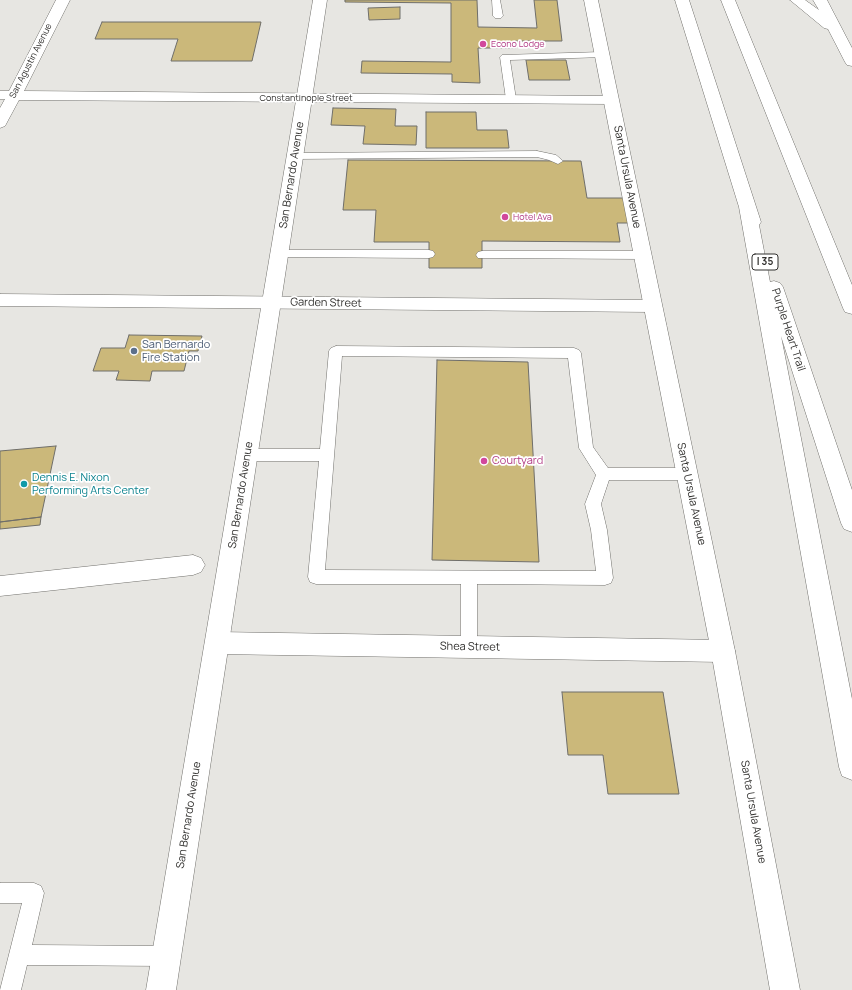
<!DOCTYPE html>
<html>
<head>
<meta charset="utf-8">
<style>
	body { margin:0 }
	canvas { display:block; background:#e7e6e2 }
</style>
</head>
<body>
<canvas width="852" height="990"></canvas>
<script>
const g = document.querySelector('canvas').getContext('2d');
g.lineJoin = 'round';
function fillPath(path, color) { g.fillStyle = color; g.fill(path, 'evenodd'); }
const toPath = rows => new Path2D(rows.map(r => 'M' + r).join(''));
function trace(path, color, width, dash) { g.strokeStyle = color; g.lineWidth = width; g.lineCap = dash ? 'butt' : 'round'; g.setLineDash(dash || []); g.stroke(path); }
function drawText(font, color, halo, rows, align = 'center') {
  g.font = font + ' Manrope,sans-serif'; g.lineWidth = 3.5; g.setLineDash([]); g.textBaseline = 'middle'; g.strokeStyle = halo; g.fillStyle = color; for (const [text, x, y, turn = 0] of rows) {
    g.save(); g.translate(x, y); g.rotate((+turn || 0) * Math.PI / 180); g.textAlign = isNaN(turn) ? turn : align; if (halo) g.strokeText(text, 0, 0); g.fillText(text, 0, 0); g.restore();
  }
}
const building = toPath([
	[345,0,477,0,478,27,537,28,534,0,557,0,562,41,515,41,516,48,478,48,480,83,452,82,452,74,361,73,362,61,451,62,451,3,345,2,345,0],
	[400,7,400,19,369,20,368,8,400,7],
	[102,22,261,22,252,61,171,61,178,39,95,39,102,22],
	[526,60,566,60,570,80,529,80,526,60],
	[333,108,396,109,395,126,417,126,416,145,363,144,365,126,331,125,333,108],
	[426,112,476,112,477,130,507,130,509,148,426,148,426,112],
	[348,160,581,161,587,198,630,198,635,223,617,223,620,242,482,241,482,268,429,268,429,242,374,242,376,210,343,210,348,160],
	[129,335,202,336,198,351,189,351,184,371,152,371,150,381,116,380,119,371,93,371,101,348,125,348,129,335],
	[437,360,528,362,539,562,432,560,437,360],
	[56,446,41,517,0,522,0,451,56,446],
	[41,517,40,525,0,529,0,522,41,517],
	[562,692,663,692,679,794,608,794,603,755,568,755,562,692]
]);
fillPath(building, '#cbb87a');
trace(building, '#6f6e6a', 1);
const lane = toPath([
	[492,0,500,0,503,16,501,18,495,18,493,16,492,0],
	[602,52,605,53,607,55,605,57,510,60,516,99,511,102,506,99,500,57,502,55,602,52],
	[537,151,556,155,563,161,558,164,549,160,537,157,295,159,290,156,295,153,537,151],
	[279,250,429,250,433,251,435,254,433,257,429,258,275,257,273,254,275,251,279,250],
	[482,251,642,251,646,252,648,255,646,258,642,259,478,258,476,255,478,252,482,251],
	[336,346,574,348,579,350,581,353,593,447,608,468,687,468,692,470,694,474,692,478,687,480,609,480,601,504,607,530,613,578,611,583,605,585,477,584,477,647,475,652,469,655,463,652,461,647,461,584,316,584,310,582,308,577,319,461,247,461,242,459,240,455,242,451,247,449,320,449,329,351,331,348,336,346],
	[342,356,568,358,579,448,596,475,585,504,591,530,596,571,325,570,342,356],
	[0,883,34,883,41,886,44,893,32,945,167,946,174,949,177,956,174,963,167,966,27,965,21,990,0,990,22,903,0,903,0,883]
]);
const street = toPath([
	[56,0,70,0,24,91,611,96,616,97,618,100,616,103,611,104,19,100,5,126,0,128,0,108,5,99,0,99,0,91,9,91,56,0],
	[0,294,652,300,659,302,661,306,659,310,652,312,0,306,0,294],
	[193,555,201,558,205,565,201,572,193,575,0,596,0,576,193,555],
	[217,632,723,640,732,643,735,651,732,659,723,662,217,654,208,651,205,643,208,635,217,632]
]);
const secondary = toPath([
	[313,0,327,0,176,990,146,990,313,0],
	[584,0,598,0,735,651,800,990,770,990,711,651,584,0],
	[790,0,805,0,819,10,813,0,827,0,852,48,852,66,847,65,845,62,828,29,824,28,790,0]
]);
const highway = toPath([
	[675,0,689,0,761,222,759,225,770,282,774,281,780,283,783,287,852,490,852,532,844,529,841,523,781,336,852,699,852,780,842,776,839,767,739,207,675,0],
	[721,0,735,0,852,285,852,314,845,312,843,308,721,0]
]);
trace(lane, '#72716d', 1);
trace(street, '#72716d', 1);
trace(secondary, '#72716d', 1);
trace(highway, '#72716d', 1);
fillPath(lane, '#fff');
fillPath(street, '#fff');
fillPath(secondary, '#fff');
fillPath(highway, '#fff');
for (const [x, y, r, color] of [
	[483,44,4,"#d1479c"],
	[505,217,4,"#d1479c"],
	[134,351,4,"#5c6f8a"],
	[484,461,4,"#d1479c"],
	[24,484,4,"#0f9aa8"]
]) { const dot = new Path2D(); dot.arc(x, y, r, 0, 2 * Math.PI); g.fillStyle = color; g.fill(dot); trace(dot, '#fff', 1.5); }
drawText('9px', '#b23c85', '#fff', [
	["Econo Lodge",491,44],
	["Hotel Ava",513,217]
], 'left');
drawText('9px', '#31302e', '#fff', [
	["San Agustin Avenue",31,61,-63],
	["Constantinople Street",306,98]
]);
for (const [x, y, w] of [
	[765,262,26]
]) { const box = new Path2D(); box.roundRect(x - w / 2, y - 8, w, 16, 3); g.fillStyle = '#fff'; g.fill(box); trace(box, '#31302e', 1); }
drawText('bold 10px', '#31302e', null, [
	["I 35",765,262]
]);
drawText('11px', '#31302e', '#fff', [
	["San Bernardo Avenue",292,175,-81],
	["Santa Ursula Avenue",627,177,79],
	["Garden Street",326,303,1],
	["Purple Heart Trail",788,330,72],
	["Santa Ursula Avenue",691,494,78],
	["San Bernardo Avenue",241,495,-81],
	["Shea Street",470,647,1],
	["Santa Ursula Avenue",753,812,80],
	["San Bernardo Avenue",189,815,-81]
]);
drawText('11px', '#4e5e75', '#fff', [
	["San Bernardo",142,345],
	["Fire Station",142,358]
], 'left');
drawText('11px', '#b23c85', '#fff', [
	["Courtyard",492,461]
], 'left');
drawText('11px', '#0d838f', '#fff', [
	["Dennis E. Nixon",32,478],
	["Performing Arts Center",32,491]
], 'left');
</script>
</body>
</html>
